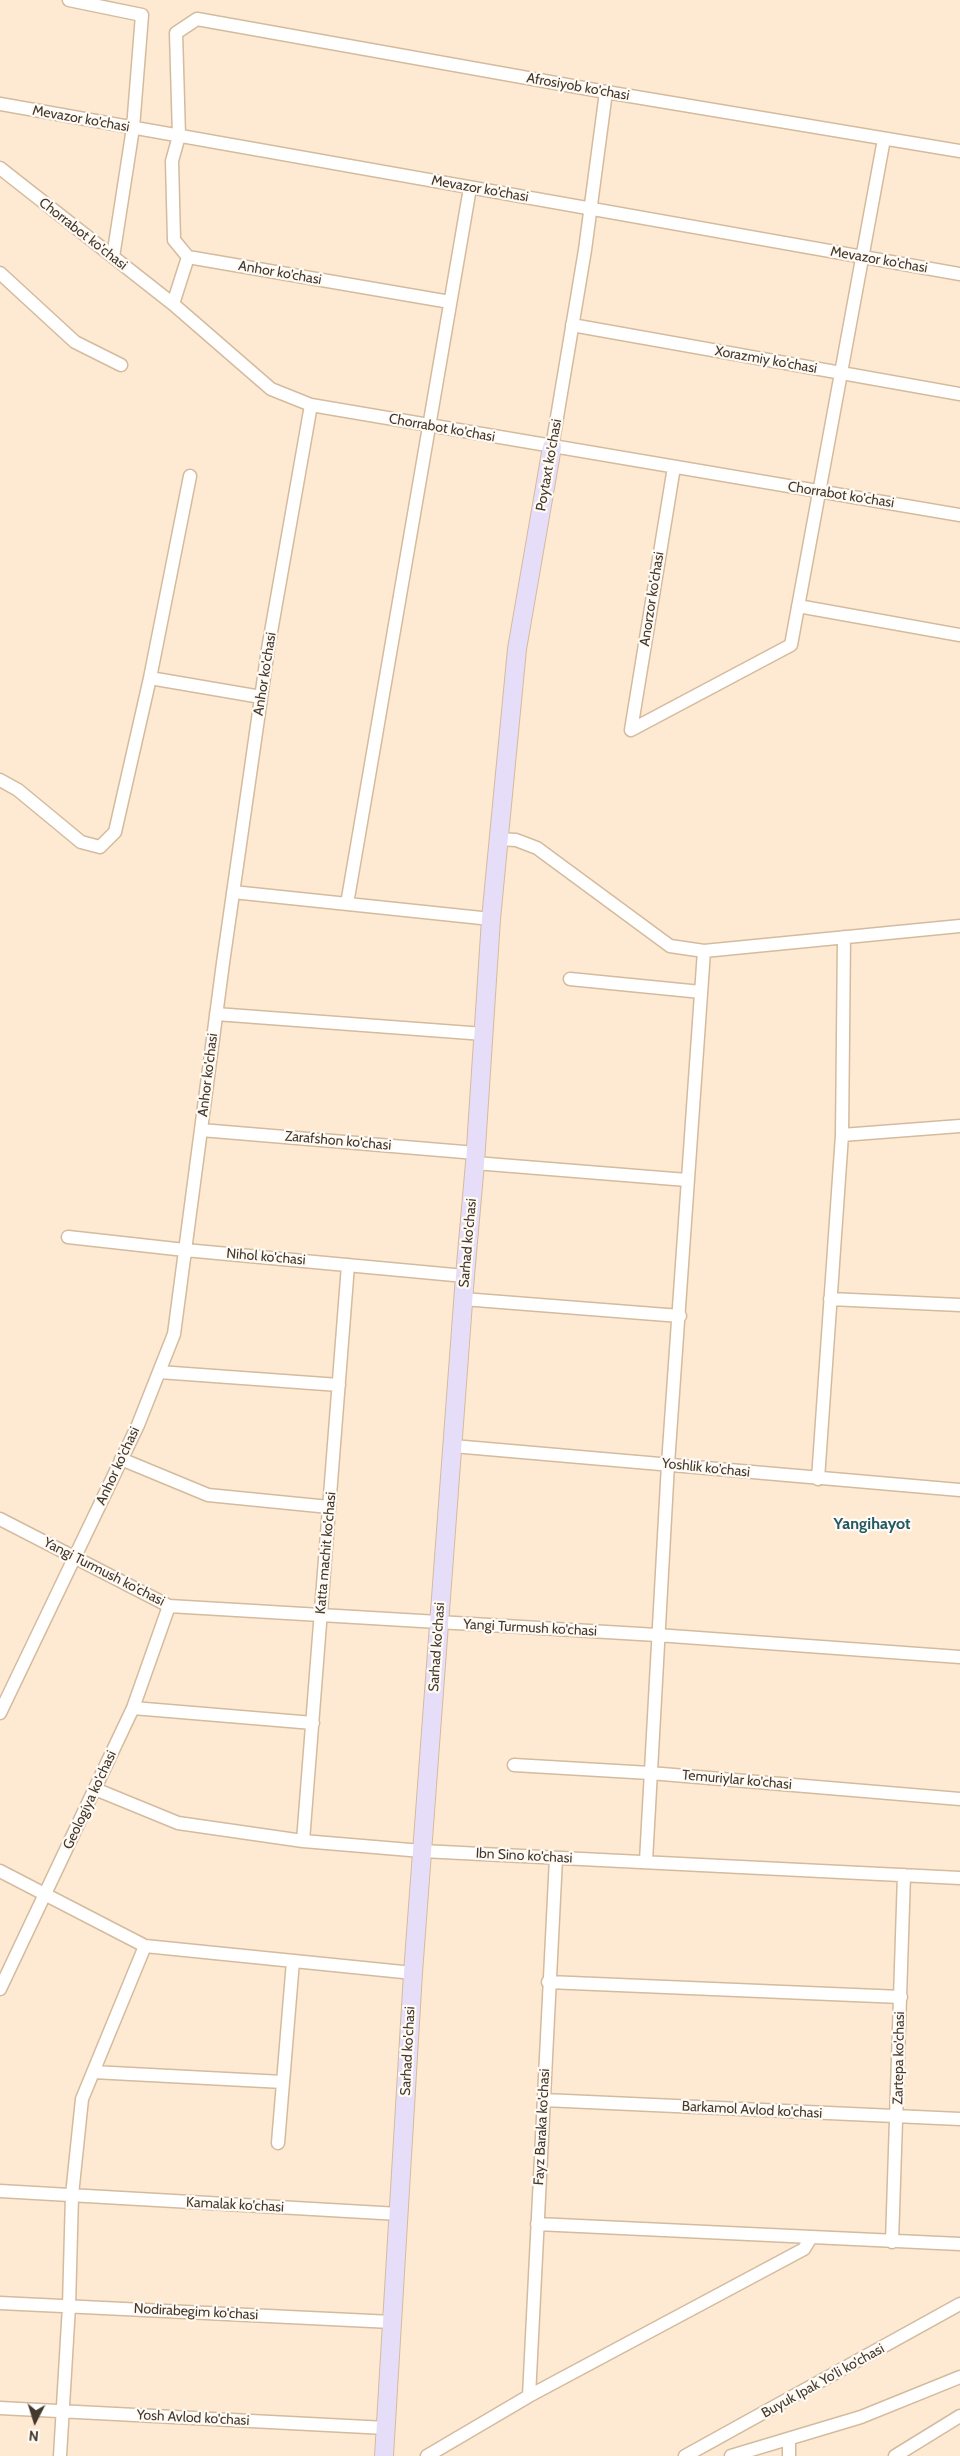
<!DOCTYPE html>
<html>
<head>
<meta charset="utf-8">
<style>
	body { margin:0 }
	#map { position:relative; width:960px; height:2456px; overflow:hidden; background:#feead2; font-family:Cabin,sans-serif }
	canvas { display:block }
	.north { position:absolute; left:10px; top:2396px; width:50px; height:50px; -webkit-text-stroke:4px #fffaf4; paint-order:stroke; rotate:185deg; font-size:14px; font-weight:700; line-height:20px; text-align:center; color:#43392d }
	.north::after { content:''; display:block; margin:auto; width:18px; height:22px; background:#43392d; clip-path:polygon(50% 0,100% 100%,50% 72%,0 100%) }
</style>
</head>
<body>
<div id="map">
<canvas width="960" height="2456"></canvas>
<div class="north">N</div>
</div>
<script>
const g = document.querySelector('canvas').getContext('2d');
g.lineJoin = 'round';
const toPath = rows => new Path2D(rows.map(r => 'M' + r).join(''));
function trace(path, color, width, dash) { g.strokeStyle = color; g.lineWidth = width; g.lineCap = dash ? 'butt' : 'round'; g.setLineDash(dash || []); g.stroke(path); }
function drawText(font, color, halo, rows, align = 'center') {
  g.font = font + ' Cabin,sans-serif'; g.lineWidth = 4.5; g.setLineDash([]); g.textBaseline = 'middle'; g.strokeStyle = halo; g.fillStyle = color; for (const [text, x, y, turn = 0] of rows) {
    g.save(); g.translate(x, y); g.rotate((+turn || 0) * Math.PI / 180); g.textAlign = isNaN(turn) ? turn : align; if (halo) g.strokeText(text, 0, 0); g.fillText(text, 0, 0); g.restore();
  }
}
const street = toPath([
	[69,0,142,15,133,128,113,257],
	[0,104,960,274],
	[0,168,173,304,271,389,311,405,960,515],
	[188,257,174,240,172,161,179,136,176,33,197,19,606,92,960,151],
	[0,273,75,342,121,365],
	[173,304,188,257,450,302],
	[572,325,960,394],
	[552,447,585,250,606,92],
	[798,606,960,635],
	[150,678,261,697],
	[631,730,791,645,884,139],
	[631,730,674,467],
	[0,780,18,790,81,842,100,847,115,832,150,678,190,476],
	[498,839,516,840,537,848,670,946,704,951,960,926],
	[233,892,491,919],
	[347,904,470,188],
	[570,979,701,992],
	[216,1014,484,1034],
	[201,1130,476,1153],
	[842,1135,960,1126],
	[475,1163,687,1180],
	[68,1237,185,1250,465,1276],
	[463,1299,680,1316],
	[830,1299,960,1305],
	[159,1372,339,1385],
	[453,1446,960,1490],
	[121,1459,208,1495,329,1507],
	[818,1479,842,1135,844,937],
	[0,1519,169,1606,657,1635,960,1657],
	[133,1708,313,1723],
	[0,1713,138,1425,174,1334,223,963,268,649,311,405],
	[514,1765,650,1773,960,1799],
	[95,1789,178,1823,303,1841,422,1851,960,1878],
	[303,1841,348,1265],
	[646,1861,668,1464,704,951],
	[0,1871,145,1946,413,1973],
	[548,1982,901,1997],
	[0,1989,133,1708,169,1606],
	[93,2072,283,2082],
	[544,2100,960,2119],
	[278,2143,293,1961],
	[0,2191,399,2214],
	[537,2224,960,2244],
	[892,2242,904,1875],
	[0,2303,392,2322],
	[529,2396,556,1858],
	[0,2408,386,2428],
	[789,2439,789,2456],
	[60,2456,69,2306,72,2195,82,2099,145,1946],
	[427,2456,529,2396,804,2249,810,2239],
	[685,2456,960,2304],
	[731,2456,861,2417,960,2377],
	[895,2456,960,2416]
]);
const secondary = toPath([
	[384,2456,413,1973,465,1276,475,1163,491,919,517,649,552,447]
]);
trace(street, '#d4bb9e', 15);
trace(secondary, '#d4bb9e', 20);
trace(street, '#fff', 12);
trace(secondary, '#e6ddf9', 18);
drawText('14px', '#43392d', '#fffaf4', [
	["Afrosiyob ko'chasi",578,87,10],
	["Mevazor ko'chasi",81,119,10],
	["Mevazor ko'chasi",480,189,10],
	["Chorrabot ko'chasi",83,234,38],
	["Mevazor ko'chasi",879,260,10],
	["Anhor ko'chasi",280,273,10],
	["Xorazmiy ko'chasi",766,360,10],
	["Chorrabot ko'chasi",442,428,10],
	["Poytaxt ko'chasi",549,465,-80],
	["Chorrabot ko'chasi",841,495,9],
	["Anorzor ko'chasi",652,599,-81],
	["Anhor ko'chasi",265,674,-81],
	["Anhor ko'chasi",208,1075,-83],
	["Zarafshon ko'chasi",338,1141,5],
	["Sarhad ko'chasi",468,1243,-85],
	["Nihol ko'chasi",266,1257,5],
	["Anhor ko'chasi",118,1466,-65],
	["Yoshlik ko'chasi",706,1468,6],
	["Katta machit ko'chasi",326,1553,-85],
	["Yangi Turmush ko'chasi",104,1572,27],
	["Yangi Turmush ko'chasi",530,1628,3],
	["Sarhad ko'chasi",437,1647,-86],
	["Temuriylar ko'chasi",737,1780,5],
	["Geologiya ko'chasi",90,1800,-65],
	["Ibn Sino ko'chasi",524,1856,3],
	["Sarhad ko'chasi",408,2051,-87],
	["Zartepa ko'chasi",899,2058,-89],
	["Barkamol Avlod ko'chasi",752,2110,3],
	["Fayz Baraka ko'chasi",542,2127,-87],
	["Kamalak ko'chasi",235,2205,3],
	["Nodirabegim ko'chasi",196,2312,3],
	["Buyuk Ipak Yo'li ko'chasi",823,2381,-29],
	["Yosh Avlod ko'chasi",193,2418,3]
]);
drawText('bold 16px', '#225a64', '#fffaf4', [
	["Yangihayot",872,1524]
]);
</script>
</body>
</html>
